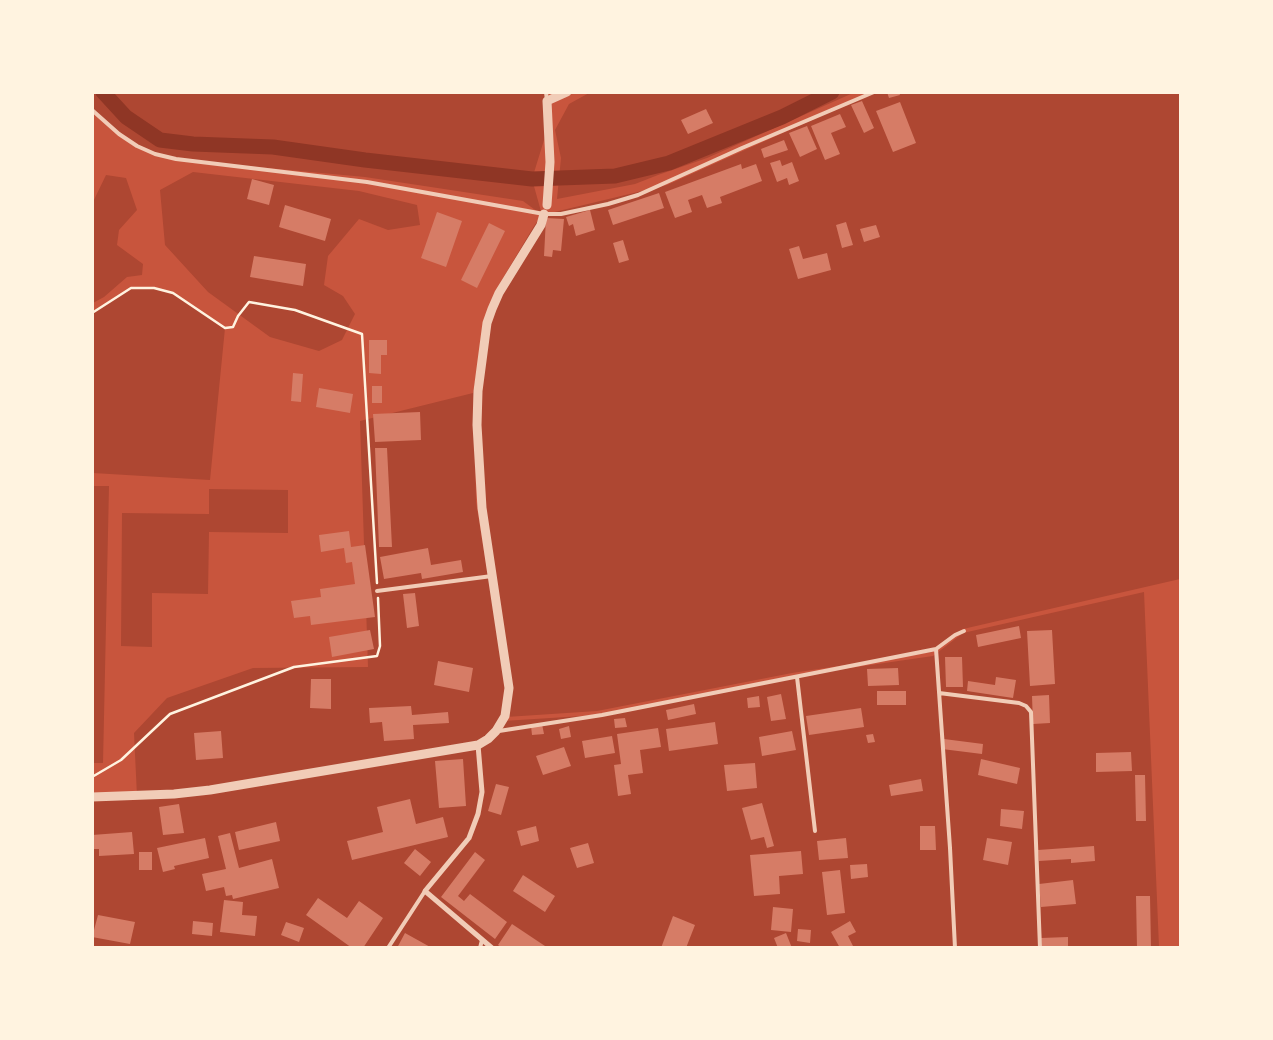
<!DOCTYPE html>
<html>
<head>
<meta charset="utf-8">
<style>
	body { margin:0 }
	#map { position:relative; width:1273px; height:1040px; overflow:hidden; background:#c8553d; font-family:"Alegreya Sans",sans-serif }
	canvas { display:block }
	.frame { position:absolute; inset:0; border:94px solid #fff3e0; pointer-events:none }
</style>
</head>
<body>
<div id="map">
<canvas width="1273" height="1040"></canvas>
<div class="frame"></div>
</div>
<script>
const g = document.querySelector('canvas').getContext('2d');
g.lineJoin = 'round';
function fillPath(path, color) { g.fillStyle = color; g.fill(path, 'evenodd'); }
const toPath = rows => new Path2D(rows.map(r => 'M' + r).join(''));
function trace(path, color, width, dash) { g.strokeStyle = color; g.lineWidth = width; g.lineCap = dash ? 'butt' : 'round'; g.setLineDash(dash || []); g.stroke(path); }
fillPath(toPath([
	[92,93,545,93,548,127,532,179,542,215,667,185,872,93,1180,93,1180,579,963,629,932,652,792,673,597,711,506,717,510,687,481,502,474,393,476,502,506,687,503,721,598,715,815,673,933,656,963,633,1144,592,1159,947,93,947,93,796,137,796,134,733,167,698,253,668,368,667,360,421,473,393,487,313,500,283,534,226,542,215,523,201,365,177,170,159,132,145,93,111],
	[589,93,853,93,707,158,658,175,635,184,557,199,561,158,555,130,569,104],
	[193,172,359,191,417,205,420,225,388,230,359,219,328,256,324,285,343,296,355,314,342,340,319,351,270,337,208,292,165,245,160,190],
	[106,175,126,178,137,210,119,230,117,245,143,264,142,275,127,277,104,297,93,303,93,202],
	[131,288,154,288,173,293,225,328,210,480,93,473,92,313],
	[93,486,109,486,103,763,92,763],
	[209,489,288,490,288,533,209,532,208,594,152,593,152,647,121,646,122,513,209,514]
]), '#ae4732');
trace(toPath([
	[103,92,126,117,160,140,193,144,273,147,365,160,532,179,615,176,669,163,782,117,832,92]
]), '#8f3625', 15);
fillPath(toPath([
	[887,92,899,92,900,95,889,98],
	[862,101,874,128,864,133,851,105],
	[900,102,916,143,893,152,876,111],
	[706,109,713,123,688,134,681,120],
	[840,114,846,127,831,133,840,154,825,160,811,126],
	[807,126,817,149,800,157,789,133],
	[784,140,788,150,764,158,761,149],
	[780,160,782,166,792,162,799,181,789,185,787,178,777,182,770,163],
	[741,164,742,169,756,164,762,181,720,197,722,203,707,208,702,195,688,200,692,212,675,218,665,192],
	[252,179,274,185,269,205,247,199],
	[659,193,664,208,613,225,608,210],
	[285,205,331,219,325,241,279,227],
	[590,210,595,230,576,236,573,224,569,226,566,217],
	[437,212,462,221,446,267,421,258],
	[546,218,564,219,561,251,553,250,552,257,544,256],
	[846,222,853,245,842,248,836,225],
	[489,223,505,231,477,288,461,280],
	[876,225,880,237,864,242,860,229],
	[623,240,629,260,619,263,613,243],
	[799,246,803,259,827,253,831,270,798,279,789,249],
	[254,256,306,264,303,286,250,277],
	[369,340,387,340,387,355,381,355,381,374,369,373],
	[293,373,303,374,301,402,291,401],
	[372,386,382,386,382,403,372,403],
	[319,388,353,394,350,413,316,407],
	[420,412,421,440,375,442,373,414],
	[375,448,387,448,392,547,379,547],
	[349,531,351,547,365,545,375,617,311,625,310,616,294,618,291,601,321,597,320,589,355,584,352,562,346,563,344,548,321,552,319,535],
	[428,548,431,565,461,560,463,572,422,579,421,573,384,579,380,557],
	[415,593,419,626,407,628,403,594],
	[1019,626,1021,638,978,647,976,635],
	[370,630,374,649,332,657,329,637],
	[1052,630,1055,684,1030,686,1027,631],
	[945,657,962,657,963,687,946,687],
	[438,661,473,668,469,692,434,685],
	[898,668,899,685,868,686,867,669],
	[996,677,1016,680,1013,698,967,691,968,681,995,685],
	[311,679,331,679,331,709,310,708],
	[877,691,906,691,906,705,877,705],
	[781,694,786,719,771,721,767,697],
	[1049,695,1050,723,1033,724,1032,696],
	[759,696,760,707,748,708,747,698],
	[694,704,696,714,668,720,666,710],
	[411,706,412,715,448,712,449,723,413,725,414,739,384,741,382,722,370,723,369,708],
	[861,708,864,727,809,735,806,716],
	[625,718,627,727,615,728,614,719],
	[715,722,718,744,669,751,666,729],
	[542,724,544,734,532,735,531,726],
	[569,726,571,737,561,739,559,729],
	[658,728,661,747,640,750,643,773,628,775,631,794,618,796,614,765,621,764,617,734],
	[221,731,223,758,196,760,194,733],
	[792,731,796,750,762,756,759,737],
	[873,734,875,742,868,743,866,735],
	[612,736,615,753,585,758,582,741],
	[944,739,983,744,982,754,942,749],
	[564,747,571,766,543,775,536,756],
	[1131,752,1132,771,1096,772,1096,753],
	[463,759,466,806,439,808,435,761],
	[981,759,1020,768,1017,784,978,775],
	[755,763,757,788,727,791,724,765],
	[1135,775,1145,775,1146,821,1136,821],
	[921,779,923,791,891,796,889,785],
	[496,784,509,787,501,815,488,811],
	[410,799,416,824,443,817,448,837,352,860,347,841,383,832,377,807],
	[762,803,774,846,767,848,764,837,751,840,742,808],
	[179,804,184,833,163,835,159,807],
	[1001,809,1024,811,1022,829,1000,826],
	[276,822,280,841,239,850,235,832],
	[536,826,539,841,521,846,517,831],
	[920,826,935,826,936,850,920,850],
	[132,832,134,854,99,856,99,849,92,849,92,835],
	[230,833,239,868,272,859,279,888,233,899,232,895,226,896,224,887,206,891,202,874,226,869,218,836],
	[205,838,209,858,174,866,175,869,163,872,157,848],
	[846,838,848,858,819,860,817,841],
	[987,838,1012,842,1008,865,983,860],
	[588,843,594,863,577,868,570,848],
	[1094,846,1095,861,1071,863,1071,859,1039,861,1038,850],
	[415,849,431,862,420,876,404,863],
	[801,851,803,874,779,876,780,894,754,896,750,855],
	[139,852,152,852,152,870,139,870],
	[475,852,485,860,458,896,464,901,470,894,507,922,495,939,441,897],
	[867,864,868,877,851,879,850,865],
	[840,870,845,913,827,915,822,872],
	[523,875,555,896,545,912,513,891],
	[1073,880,1076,904,1041,907,1039,884],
	[1136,896,1150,896,1151,948,1137,948],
	[318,898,347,918,359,901,383,918,363,948,352,948,306,915],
	[224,900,243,902,242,915,257,916,255,936,220,932],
	[773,907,793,909,791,932,771,930],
	[98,915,135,922,130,944,92,937,92,930,94,930],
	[673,916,695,925,686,948,661,948],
	[193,921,213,923,212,936,192,934],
	[850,921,856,932,848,936,853,946,840,948,831,932],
	[286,922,304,928,299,942,281,935],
	[512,924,548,948,502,948,498,945],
	[798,929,811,930,810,943,797,941],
	[405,933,432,948,397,948],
	[786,933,792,948,778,948,774,938],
	[1068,937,1068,948,1042,948,1041,938]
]), '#d67c66');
trace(toPath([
	[92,313,131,288,154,288,173,293,225,328,233,327,238,316,249,302,295,310,362,334,377,583],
	[92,777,121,760,170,714,294,667,377,656,380,646,378,598]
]), '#fff3e0', 2.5);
trace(toPath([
	[546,92,547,101],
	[92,110,119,134,137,146,155,154,176,159,367,182,544,214,561,214,608,204,638,195,742,148,874,92],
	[377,591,492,576],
	[936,649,950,848,955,948],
	[797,677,815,831],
	[939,693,1019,703,1026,706,1031,712,1040,948],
	[499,731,602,715,936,649,955,635,964,631],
	[388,948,425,891],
	[480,948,482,940]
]), '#f1ccb7', 4);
trace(toPath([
	[478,745,482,792,478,814,469,838,425,891,492,948]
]), '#f1ccb7', 5);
trace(toPath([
	[547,205,550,162,547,101,567,92],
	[92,797,174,794,210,790,478,745,488,739,496,731,505,716,509,688,482,508,477,425,478,391,487,323,492,309,499,293,541,225,544,214]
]), '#f1ccb7', 9);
</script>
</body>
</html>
